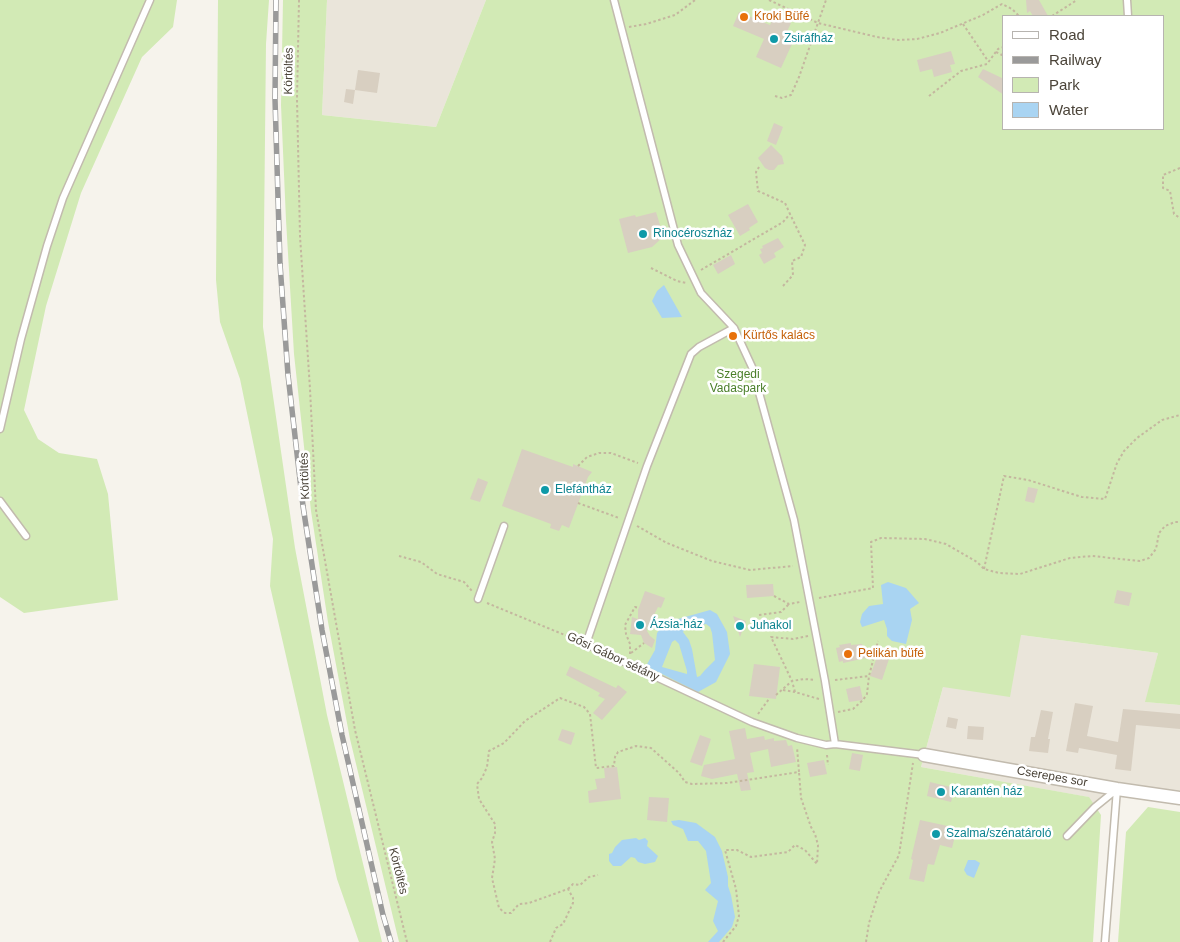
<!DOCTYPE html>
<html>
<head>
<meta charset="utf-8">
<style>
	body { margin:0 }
	#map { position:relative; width:1180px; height:942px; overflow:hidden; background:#f6f3ec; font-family:Arial,sans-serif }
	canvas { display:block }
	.legend { position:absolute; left:1002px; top:15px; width:162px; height:115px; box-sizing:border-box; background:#fff; border:1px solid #b7b4b0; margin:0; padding:6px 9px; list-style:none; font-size:15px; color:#4b4439 }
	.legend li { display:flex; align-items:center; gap:10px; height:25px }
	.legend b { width:25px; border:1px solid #b7b4b0 }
</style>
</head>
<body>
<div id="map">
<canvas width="1180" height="942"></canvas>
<ul class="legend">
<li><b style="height:6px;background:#fff"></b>Road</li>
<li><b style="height:6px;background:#9a9a9a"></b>Railway</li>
<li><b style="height:14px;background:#d2eab5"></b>Park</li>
<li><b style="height:14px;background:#a9d4f2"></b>Water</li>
</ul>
</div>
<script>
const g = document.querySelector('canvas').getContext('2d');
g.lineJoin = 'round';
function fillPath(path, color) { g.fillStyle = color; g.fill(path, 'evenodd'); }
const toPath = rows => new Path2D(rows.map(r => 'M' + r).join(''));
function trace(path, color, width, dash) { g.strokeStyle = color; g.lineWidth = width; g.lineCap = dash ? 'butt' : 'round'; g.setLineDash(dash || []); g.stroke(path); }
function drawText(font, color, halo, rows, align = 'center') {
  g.font = font + ' Arial,sans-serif'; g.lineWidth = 5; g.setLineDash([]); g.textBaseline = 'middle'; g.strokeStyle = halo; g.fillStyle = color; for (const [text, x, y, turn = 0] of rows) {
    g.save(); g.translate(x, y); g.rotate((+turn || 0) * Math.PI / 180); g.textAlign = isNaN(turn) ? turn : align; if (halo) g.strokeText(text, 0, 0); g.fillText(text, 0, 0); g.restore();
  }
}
fillPath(toPath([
	[327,0,486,0,436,127,322,115],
	[1021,635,1158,653,1146,702,1180,705,1180,798,1117,789,1095,807,1088,797,921,767,943,687]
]), '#eae5da');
fillPath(toPath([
	[0,0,177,0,173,27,142,57,81,193,46,306,24,410,38,439,59,453,97,459,108,494,118,600,24,613,0,597],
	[218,0,269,0,266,44,263,327,295,548,327,715,382,942,359,942,337,879,270,586,273,539,240,379,220,322,216,280],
	[283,0,327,0,322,115,436,127,486,0,1180,0,1180,705,1145,702,1158,653,1021,635,1010,697,943,687,921,767,1089,797,1101,815,1093,942,399,942,350,739,328,622,311,511,294,354,286,220,281,105],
	[1004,16,1164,16,1164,129,1004,129],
	[1148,807,1180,812,1180,942,1118,942,1126,832]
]), '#d2eab5');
fillPath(toPath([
	[664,285,682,317,662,318,652,301,657,291],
	[888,582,906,588,919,603,910,609,912,620,906,644,892,641,887,636,887,629,884,620,862,627,860,622,862,614,869,606,883,604,881,585],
	[710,610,717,614,727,632,730,654,716,682,698,692,646,666,655,650,657,633,668,619,678,619],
	[706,624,710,627,712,633,715,660,705,670,700,676,697,677,692,649,689,640,683,632,685,629],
	[675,640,679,644,687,671,687,674,662,667,672,642],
	[679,820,696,823,715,837,722,851,728,877,728,886,731,895,735,917,732,927,719,942,708,942,718,931,713,921,718,901,705,890,711,883,706,851,698,841,688,841,683,829,673,825,671,821],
	[636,838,639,840,645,838,648,841,647,846,658,856,655,862,645,864,638,862,635,858,631,857,621,866,613,866,609,861,609,854,612,853,615,847,622,840],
	[968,860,975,860,980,863,974,878,967,875,964,870]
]), '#a9d4f2');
fillPath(toPath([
	[1026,0,1039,0,1048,16,1033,16,1030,11,1027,13],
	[739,12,770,25,774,16,791,23,783,40,792,44,781,68,756,57,764,39,733,26],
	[951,51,955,64,950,65,952,72,934,77,932,69,920,72,917,60],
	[983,69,1004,79,1004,95,978,77],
	[358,70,380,73,377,93,355,90,353,104,344,102,346,89,355,90],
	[774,123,783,127,776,145,767,141],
	[771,145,782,156,784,164,778,165,774,170,769,170,765,168,758,158],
	[748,204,758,222,749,228,750,230,740,236,728,215],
	[656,212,661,228,664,231,660,236,662,238,652,247,628,253,619,219,635,215,636,217],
	[778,238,784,247,774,253,776,257,764,264,759,255,762,253,760,249,763,248,762,246],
	[731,255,735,264,718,274,713,265],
	[522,449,573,467,573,464,592,472,588,477,569,528,562,525,559,531,550,528,551,524,502,506],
	[478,478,488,482,480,502,470,499],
	[1028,487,1038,489,1034,503,1025,501],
	[773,584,774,596,747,598,746,585],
	[1117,590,1132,593,1129,606,1114,603],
	[645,591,665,598,661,608,658,607,648,627,647,631,650,636,655,640,652,648,644,643,641,635,630,634,632,617,638,619,638,610],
	[733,616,746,621,740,637],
	[851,643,851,645,862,644,866,658,843,663,843,661,839,662,836,648,840,647,839,645],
	[880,649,891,653,882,680,870,676],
	[754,664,780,667,776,699,749,696],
	[570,666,616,688,618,685,627,692,602,720,593,713,605,699,598,696,600,693,566,675],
	[860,686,863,700,849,702,846,689],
	[1075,703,1093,706,1087,736,1118,742,1123,709,1180,714,1180,729,1136,725,1131,771,1115,769,1117,755,1079,748,1078,753,1066,751],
	[1041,710,1053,712,1048,739,1050,739,1048,753,1029,751,1031,737,1035,737],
	[948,717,958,719,956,729,946,727],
	[968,726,984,727,983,740,967,739],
	[745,728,747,739,764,736,765,740,774,738,774,741,786,740,788,746,792,745,796,762,771,767,768,749,750,753,754,772,747,773,751,790,741,791,737,774,712,779,701,776,704,765,735,759,729,731],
	[562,729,575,733,571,745,558,740],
	[700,735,711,739,702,766,690,762],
	[852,753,863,755,860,771,849,769],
	[824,760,827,774,810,777,807,763],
	[617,767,621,799,589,803,588,791,597,789,595,779,605,778,604,768],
	[930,782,955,788,951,802,927,796],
	[649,797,669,798,667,822,647,820],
	[920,820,957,828,952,848,940,845,934,865,928,864,924,882,909,879,913,860,911,859]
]), '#d8cfc1');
const lane = toPath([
	[614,0,678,245,701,293,734,328,752,367,794,520,825,681,835,744],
	[1127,0,1128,16],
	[734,328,699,347,691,354,647,466,586,644,752,722,797,738,826,745,835,744,924,755],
	[0,429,21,339,47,246,63,198,150,0],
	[0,501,26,536],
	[478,599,504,526],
	[1067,836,1095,807,1116,790],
	[1105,942,1117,789]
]);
const street = toPath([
	[924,755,1117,789,1180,798]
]);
trace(lane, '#c2bbae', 9);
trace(street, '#c2bbae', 15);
trace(toPath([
	[299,0,297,99,300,236,310,389,316,510,355,730,407,942],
	[769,0,818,23,877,37,898,40,917,39,940,33,983,15,1002,4,1012,9,1019,16],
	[1052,16,1077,0],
	[963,24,988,61],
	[629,27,646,24,675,15,695,0],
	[996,52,1004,56],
	[775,96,782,98,791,95,799,77,826,0],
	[929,96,961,71,987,64,998,49,1004,47],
	[1180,168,1163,175,1163,188,1170,191,1174,214,1180,218],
	[651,268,677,281,687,283],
	[701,270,783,222,790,214,785,203,758,191,756,172,759,167],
	[783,286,793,275,792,261,801,257,805,245,790,214],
	[578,466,587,457,599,453,611,453,638,463],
	[578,503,619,518],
	[637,526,667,543,712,561,750,570,793,566],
	[399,556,421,562,437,574,464,582,472,591],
	[984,569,1004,476,1028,480,1082,497,1105,499,1117,463,1124,451,1137,438,1162,420,1180,415],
	[774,596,789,604,800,602],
	[819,598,873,588,871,542,881,538,925,539,946,544,977,562,984,569,999,573,1020,574,1070,558,1092,556,1140,561,1149,558,1156,549,1159,533,1165,526,1175,522,1180,522],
	[487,603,577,640],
	[759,615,781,612,789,604],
	[808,636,793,639,771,637,792,681,795,692,819,699],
	[631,653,644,643],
	[630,654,630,644,626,634,625,625,635,607,639,608],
	[835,680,869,676],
	[783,690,795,692],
	[776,695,792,681,804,679,815,680],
	[838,712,853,709,863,700,867,694,869,676,878,641],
	[758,714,769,699],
	[827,755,828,765],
	[568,889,573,884,580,885,589,877,598,875],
	[550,942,556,928,563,924,573,903,573,898,568,889,529,903,519,904,511,913,505,913,499,908,492,878,495,859,492,842,495,833,495,824,479,799,477,784,482,778,487,767,489,751,504,743,525,721,560,698,584,707,590,714,596,768,614,766,615,757,618,752,636,746,651,748,679,773,685,782,692,784,727,783,799,772,797,747],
	[723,942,736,926,739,916,736,889,725,850,737,850,751,857,788,852,795,845,805,850,817,864,818,845,815,834,811,827,801,798,799,772],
	[866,942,869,923,879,892,899,855,913,763]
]), '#c4b79f', 2, [2.5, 2.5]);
trace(lane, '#fff', 6);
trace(street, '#fff', 12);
const rail = toPath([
	[276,0,275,99,280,264,288,375,303,506,322,630,342,735,383,915,391,942]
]);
trace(rail, '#9a9a9a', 5.5);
trace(rail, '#fff', 4, [11]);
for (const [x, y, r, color] of [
	[744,17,5,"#e8710a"],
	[774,39,5,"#0f9aa8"],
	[643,234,5,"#0f9aa8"],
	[733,336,5,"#e8710a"],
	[545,490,5,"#0f9aa8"],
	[640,625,5,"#0f9aa8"],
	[740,626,5,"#0f9aa8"],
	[848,654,5,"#e8710a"],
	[941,792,5,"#0f9aa8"],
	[936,834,5,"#0f9aa8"]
]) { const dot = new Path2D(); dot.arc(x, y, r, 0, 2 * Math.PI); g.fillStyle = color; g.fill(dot); trace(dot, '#fff', 2); }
drawText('12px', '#c56008', '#fff', [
	["Kroki Büfé",754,17],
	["Kürtős kalács",743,336],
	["Pelikán büfé",858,654]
], 'left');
drawText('12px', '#0d838f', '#fff', [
	["Zsiráfház",784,39],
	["Rinocéroszház",653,234],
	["Elefántház",555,490],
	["Ázsia-ház",650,625],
	["Juhakol",750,626],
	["Karantén ház",951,792],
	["Szalma/szénatároló",946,834]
], 'left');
drawText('12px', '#4b4439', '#fff', [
	["Körtöltés",289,71,-89],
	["Körtöltés",305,476,-92],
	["Gősi Gábor sétány",613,657,25],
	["Cserepes sor",1052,777,10],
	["Körtöltés",398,871,76]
]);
drawText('12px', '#4a7f2a', '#fff', [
	["Szegedi",738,375],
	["Vadaspark",738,389]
]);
</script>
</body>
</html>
